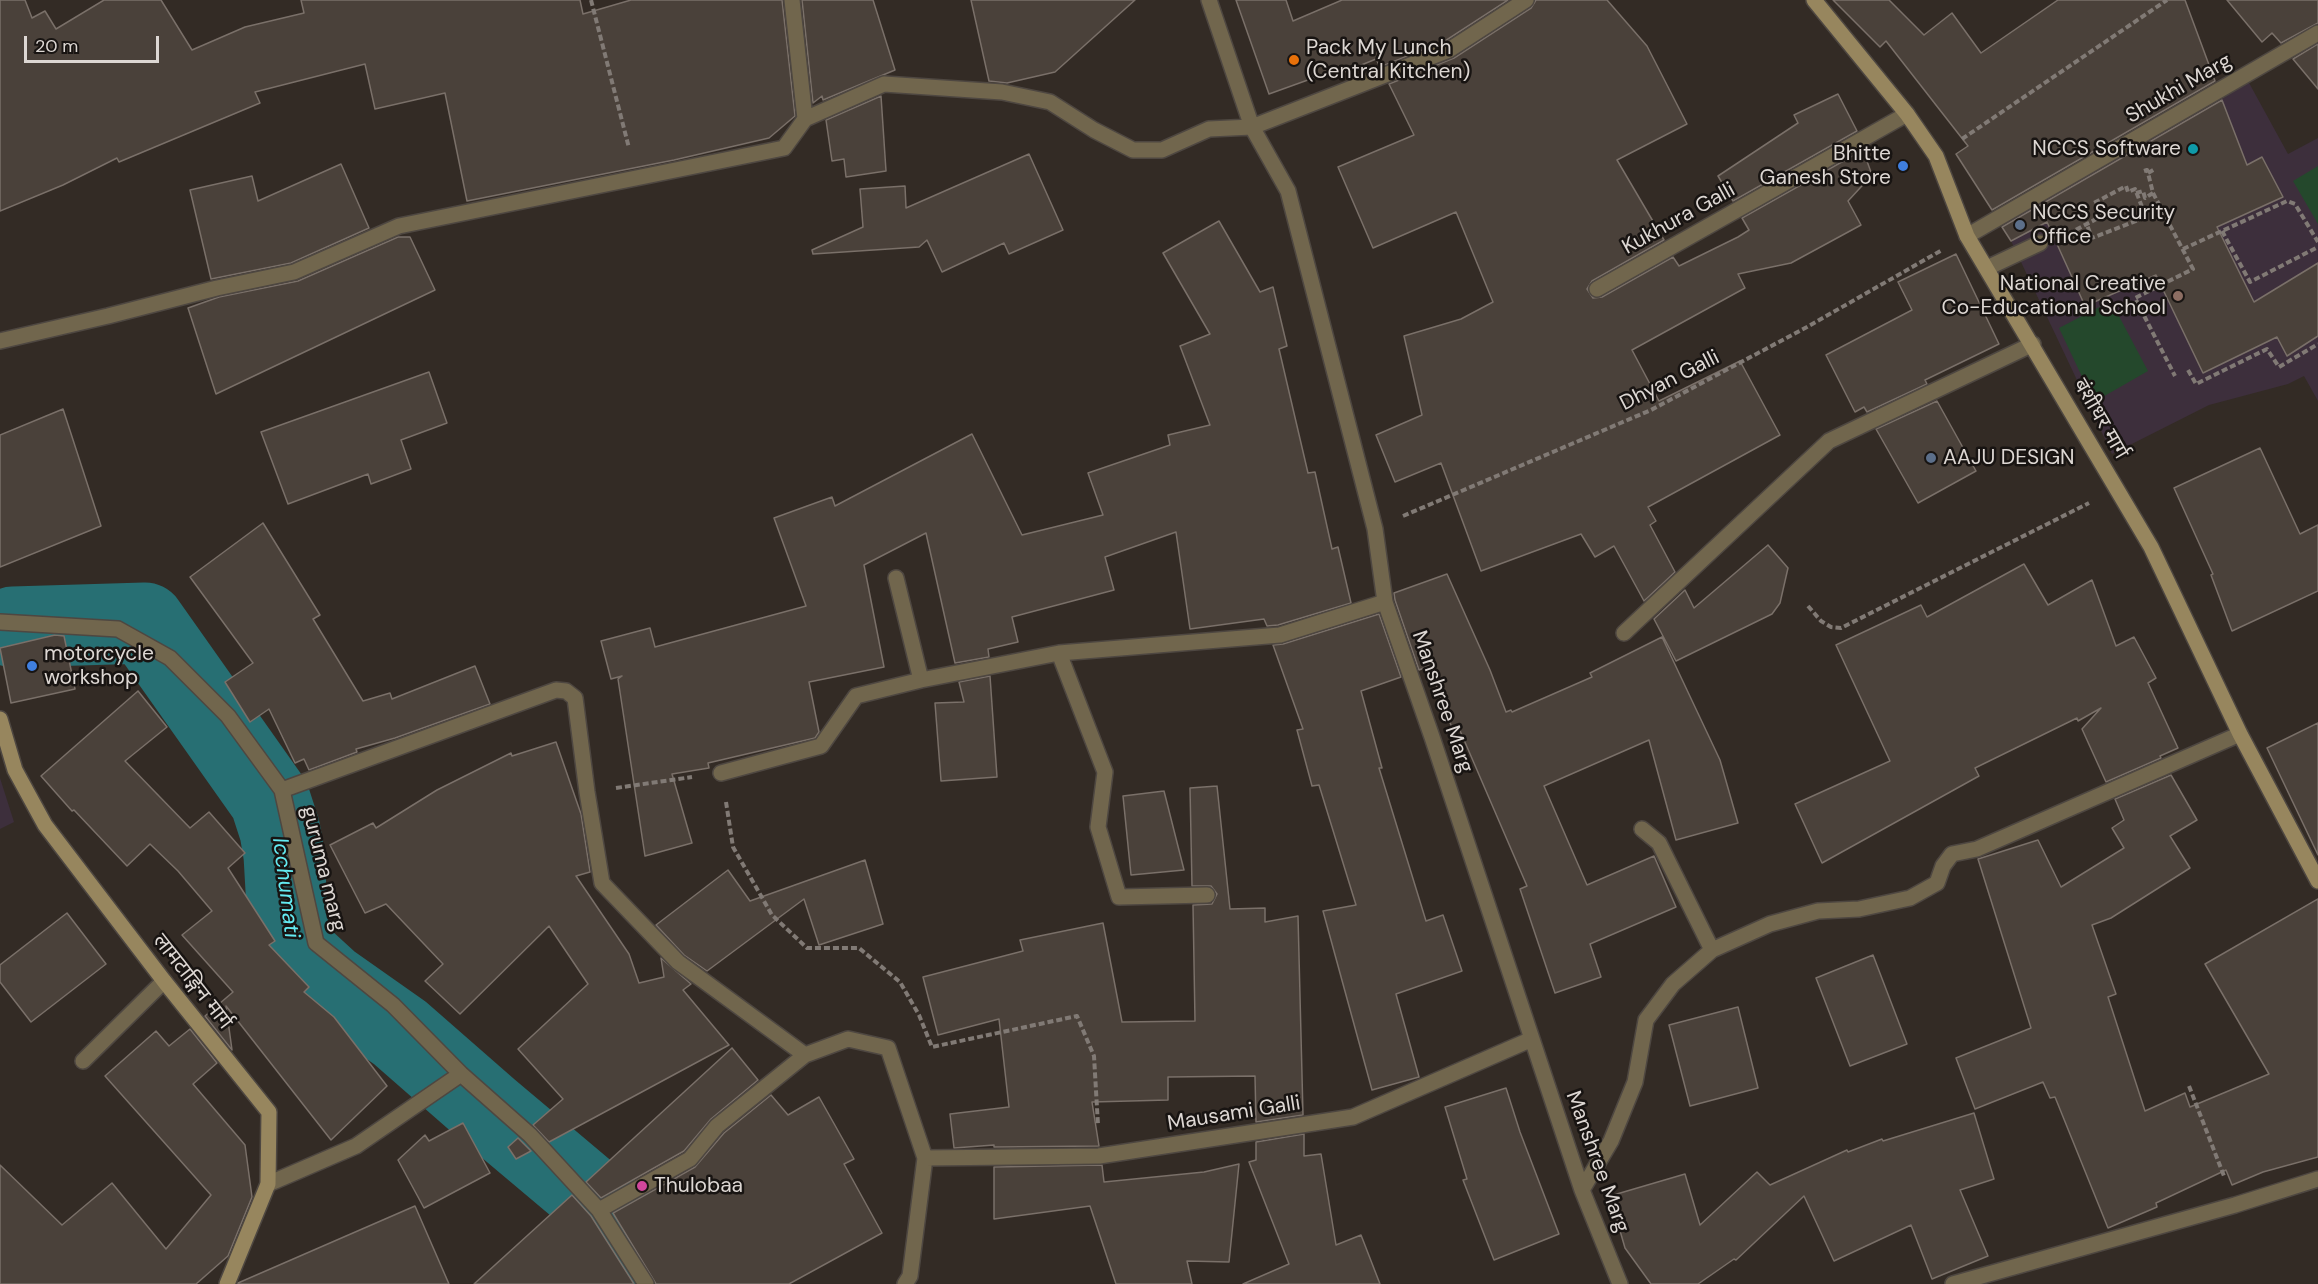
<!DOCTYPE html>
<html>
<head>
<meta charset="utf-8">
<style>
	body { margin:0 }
	#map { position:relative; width:2318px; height:1284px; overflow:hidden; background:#332b25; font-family:"DM Sans",sans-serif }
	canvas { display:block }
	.scale { position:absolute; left:24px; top:36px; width:135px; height:27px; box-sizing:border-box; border:3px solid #ddd7d3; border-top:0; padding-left:8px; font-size:18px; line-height:21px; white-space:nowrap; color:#ddd7d3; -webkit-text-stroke:4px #181412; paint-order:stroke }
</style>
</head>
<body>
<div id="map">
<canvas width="2318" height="1284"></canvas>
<div class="scale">20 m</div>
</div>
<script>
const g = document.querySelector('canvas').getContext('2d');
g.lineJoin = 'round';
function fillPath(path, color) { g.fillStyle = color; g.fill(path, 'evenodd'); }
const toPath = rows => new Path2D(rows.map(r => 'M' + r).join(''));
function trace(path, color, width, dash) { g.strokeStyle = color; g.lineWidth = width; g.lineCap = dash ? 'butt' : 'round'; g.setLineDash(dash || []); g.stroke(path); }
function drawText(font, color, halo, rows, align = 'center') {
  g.font = font + ' "DM Sans","Noto Sans Devanagari",sans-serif'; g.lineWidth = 5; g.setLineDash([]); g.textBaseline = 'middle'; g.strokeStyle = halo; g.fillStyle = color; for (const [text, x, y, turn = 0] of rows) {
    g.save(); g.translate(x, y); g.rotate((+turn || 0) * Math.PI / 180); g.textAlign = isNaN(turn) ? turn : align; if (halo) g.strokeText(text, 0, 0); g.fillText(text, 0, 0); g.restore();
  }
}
fillPath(toPath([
	[2248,81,2288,154,2318,138,2318,401,2304,376,2288,384,2209,405,2112,454,2003,224,2222,99],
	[0,778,14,822,0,829]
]), '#3d2f3c');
fillPath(toPath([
	[2318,166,2318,224,2293,181],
	[2111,301,2148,371,2094,402,2059,328]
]), '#24482c');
trace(toPath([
	[13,627,145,623,270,800,280,831,284,855,288,925,293,950,329,983,400,1033,488,1110,614,1216,657,1284]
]), '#276f73', 81);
const building = toPath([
	[0,0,25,0,32,18,45,11,56,29,104,0,161,0,192,50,245,27,304,13,301,0,580,0,583,14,631,0,782,0,795,116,769,138,674,160,467,201,445,93,375,109,365,64,255,92,260,103,119,162,117,158,63,185,0,211,0,0],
	[802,0,873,0,895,70,823,100,822,96,813,103,802,0],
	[971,0,1135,0,1055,72,1007,83,989,81,971,0],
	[1236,0,1286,0,1293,21,1342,0,1508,0,1445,41,1380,67,1376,59,1332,77,1330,72,1269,94,1236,0],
	[1536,0,1607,0,1647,46,1687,124,1617,160,1664,240,1592,281,1587,289,1593,298,1602,297,1673,257,1679,266,1738,237,1749,230,1742,218,1863,150,1872,175,1848,201,1861,225,1791,263,1738,274,1745,288,1632,350,1659,401,1740,361,1780,435,1648,507,1656,521,1650,525,1675,572,1644,601,1614,546,1595,557,1581,534,1481,571,1441,463,1395,482,1376,435,1422,415,1404,336,1461,319,1493,302,1456,212,1373,248,1338,167,1414,135,1389,84,1454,58,1531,8,1536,0],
	[1833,0,1889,0,1924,35,1952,13,1981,53,2058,0,2185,0,2215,81,1992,210,1956,154,1968,146,1886,41,1880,47,1833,0],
	[2227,0,2318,0,2318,23,2281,43,2272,33,2262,42,2227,0],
	[2318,44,2318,89,2293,59,2318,44],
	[1838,94,1857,131,1733,201,1718,176,1798,123,1794,115,1838,94],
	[881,96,886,171,846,177,844,159,832,161,826,120,881,96],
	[2222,100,2247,165,2262,157,2283,197,2217,227,2254,302,2318,263,2318,336,2287,356,2277,337,2203,373,2156,275,2085,306,2047,222,2011,241,2002,227,2222,100],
	[1029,154,1063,230,1009,254,1004,243,942,272,927,240,919,247,813,254,812,250,863,227,860,189,905,186,906,208,1029,154],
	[341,164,369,228,291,263,211,279,190,190,252,176,258,201,341,164],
	[1219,221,1260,292,1273,287,1287,346,1279,349,1308,473,1315,472,1332,549,1338,547,1351,603,1278,625,1267,626,1264,619,1190,629,1176,532,1105,557,1114,590,1012,617,1018,642,988,649,989,657,955,663,926,533,864,565,884,667,809,682,819,732,815,738,708,763,709,768,672,774,692,843,645,856,618,679,622,676,611,679,601,641,650,628,655,647,806,606,774,518,832,497,835,506,972,434,1022,535,1103,515,1088,473,1170,445,1168,435,1210,425,1180,346,1210,334,1163,253,1219,221],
	[398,237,410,237,435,290,216,394,188,308,219,297,298,281,398,237],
	[1956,254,1999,344,1925,380,1927,384,1867,412,1864,407,1855,412,1826,355,1912,310,1898,282,1956,254],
	[429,372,447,423,401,440,411,469,371,484,368,474,288,504,261,432,429,372],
	[1937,401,1976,471,1918,503,1876,429,1937,401],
	[63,409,101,526,0,567,0,435,63,409],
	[2260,448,2300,534,2318,525,2318,591,2232,631,2211,575,2213,574,2174,488,2260,448],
	[263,523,320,615,313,619,363,701,390,693,392,699,475,666,490,704,395,738,356,749,357,752,309,770,304,759,295,763,269,709,250,722,225,682,253,663,190,577,263,523],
	[1768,545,1788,568,1780,603,1772,614,1676,661,1654,619,1685,590,1694,608,1768,545],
	[2024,564,2048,605,2092,580,2116,646,2134,637,2156,678,2148,683,2178,748,2160,756,2161,758,2106,782,2082,729,2101,708,2078,721,2077,718,1975,768,1979,776,1822,863,1795,804,1890,761,1836,645,1921,605,1927,617,2024,564],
	[1447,574,1490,670,1506,712,1511,710,1512,712,1592,677,1590,673,1662,637,1720,760,1738,823,1676,840,1649,740,1544,786,1587,885,1654,856,1676,907,1590,944,1601,977,1555,993,1520,889,1527,886,1458,726,1452,728,1429,666,1419,670,1395,600,1394,593,1447,574],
	[1379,614,1401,677,1361,691,1382,768,1379,768,1426,921,1443,915,1462,971,1396,994,1419,1077,1372,1090,1323,911,1356,905,1319,785,1312,786,1297,730,1303,729,1273,645,1283,644,1379,614],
	[55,635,64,636,75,689,11,703,0,648,55,635],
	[990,676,997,777,941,781,935,703,964,702,959,682,990,676],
	[138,691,167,727,125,761,190,828,209,812,245,853,228,868,275,941,269,945,309,987,304,992,334,1017,387,1086,331,1140,226,1006,232,1050,205,1016,233,992,182,935,212,911,178,871,150,844,127,866,74,810,72,811,41,776,138,691],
	[2318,723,2318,855,2267,748,2318,723],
	[556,742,581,814,590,872,576,876,629,954,639,983,664,977,661,958,691,984,683,990,729,1045,549,1142,533,1125,563,1099,518,1049,588,984,549,926,460,1014,425,981,443,964,386,904,365,913,330,845,373,823,376,828,437,790,511,753,512,756,556,742],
	[2171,775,2197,820,2170,836,2190,868,2111,918,2092,925,2116,994,2108,997,2145,1111,2185,1093,2190,1107,2269,1074,2205,964,2318,899,2318,1157,2263,1172,2232,1185,2226,1170,2156,1203,2157,1207,2108,1228,2055,1097,2050,1098,2043,1082,1975,1109,1956,1058,2031,1028,1978,859,2038,840,2061,887,2124,848,2112,828,2124,820,2115,799,2171,775],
	[1217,786,1230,909,1265,908,1265,922,1298,916,1303,1115,1256,1122,1255,1076,1168,1077,1168,1100,1092,1102,1099,1146,994,1147,994,1145,954,1148,950,1114,1009,1107,999,1019,938,1035,923,977,1023,951,1020,940,1103,923,1122,1022,1195,1021,1193,905,1212,904,1217,894,1211,886,1192,886,1190,788,1217,786],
	[1164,791,1184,870,1131,875,1123,796,1164,791],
	[865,860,883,924,819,945,804,899,707,971,684,955,656,925,728,870,750,901,865,860],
	[67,913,106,964,31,1022,0,982,0,965,67,913],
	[1873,955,1907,1044,1850,1066,1816,978,1873,955],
	[1738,1007,1758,1088,1690,1106,1669,1025,1738,1007],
	[190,1029,217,1063,193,1084,245,1145,252,1197,228,1256,196,1284,0,1284,0,1165,62,1225,112,1183,166,1249,211,1195,105,1076,156,1031,169,1046,190,1029],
	[732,1048,758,1080,711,1119,684,1151,601,1198,586,1182,732,1048],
	[1506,1088,1520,1132,1559,1234,1494,1260,1463,1180,1467,1179,1445,1107,1506,1088],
	[771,1095,788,1115,819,1097,854,1159,844,1164,882,1233,789,1284,656,1284,613,1213,695,1167,724,1133,771,1095],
	[1974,1113,1994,1179,1960,1190,1988,1256,1932,1279,1911,1225,1834,1261,1804,1196,1736,1260,1734,1259,1698,1284,1651,1284,1625,1248,1610,1196,1685,1174,1700,1225,1757,1172,1770,1185,1847,1150,1848,1152,1882,1139,1883,1141,1974,1113],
	[463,1123,490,1173,424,1208,398,1160,425,1135,429,1141,463,1123],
	[1304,1134,1304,1156,1321,1154,1336,1245,1361,1235,1380,1284,1243,1284,1289,1264,1249,1162,1256,1160,1256,1142,1304,1134],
	[518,1138,531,1151,516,1159,508,1147,518,1138],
	[1239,1164,1229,1262,1187,1261,1192,1284,1116,1284,1090,1206,994,1219,994,1167,1102,1165,1104,1182,1204,1172,1239,1164],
	[572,1195,591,1216,634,1284,474,1284,572,1195],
	[415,1206,449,1284,238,1284,238,1283,415,1206]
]);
fillPath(building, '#4a413a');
trace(building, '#7a7069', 1.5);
const lane = toPath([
	[1987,268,2040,243],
	[83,1061,164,981]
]);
const street = toPath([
	[792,0,805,119],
	[1209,0,1252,127,1288,191,1375,529,1385,602,1432,737,1582,1190,1620,1284],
	[1967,236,2318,33],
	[1597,289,1907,114],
	[0,341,108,316,217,288,294,272,399,226,784,148,805,119,884,84,1002,92,1050,102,1094,130,1133,150,1162,150,1209,129,1252,127,1449,50,1526,0],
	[896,578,921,680],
	[0,622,118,629,170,658,228,716,282,790,316,943,393,1005,461,1074,530,1135,599,1210,646,1284],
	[1624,633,1829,441,2033,344],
	[1059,653,1105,772,1098,827,1119,897,1207,895],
	[721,773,821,746,856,696,921,680,1059,653,1280,635,1385,602],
	[282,790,556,690,566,691,575,698,587,792,602,883,678,962,805,1055],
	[1642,829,1659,843,1712,950],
	[925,1158,1099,1156,1353,1117,1532,1039],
	[268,1184,356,1146,461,1074],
	[1582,1190,1611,1141,1635,1082,1646,1020,1673,984,1712,950,1770,924,1818,911,1859,909,1910,898,1937,883,1943,866,1952,854,1977,849,2240,734],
	[599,1210,690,1159,717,1126,805,1055,848,1039,888,1048,925,1158,910,1276,905,1284],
	[1953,1284,2235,1205,2318,1179]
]);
const secondary = toPath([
	[1814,0,1907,114,1936,156,1967,236,2151,547,2240,734,2318,881],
	[0,719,15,770,45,825,164,981,269,1112,268,1184,227,1284]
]);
trace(lane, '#4e4741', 18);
trace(street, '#4e4741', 18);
trace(secondary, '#4e4741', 18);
trace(toPath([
	[591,0,629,148],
	[1962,139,2167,0],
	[2148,173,2155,169],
	[2136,193,2143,191,2145,198,2153,193,2148,173,2147,170,2144,171],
	[2153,193,2193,269,2135,298,2175,376],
	[2222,231,2250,282,2318,247],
	[2068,234,2102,216,2094,203,2126,186,2128,192,2135,189,2146,217,2092,238,2087,225],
	[2183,249,2287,201,2295,204,2318,242],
	[2188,370,2196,384,2267,349,2279,367,2318,344],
	[1403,516,1651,410,1807,327,1942,250],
	[1808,606,1821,621,1831,627,1841,628,2089,503],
	[616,788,692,777],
	[726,802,733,847,772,915,807,948,859,948,900,982,919,1015,932,1047,1077,1016,1094,1056,1098,1125],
	[2189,1086,2224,1176]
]), '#817a75', 4, [6, 3]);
trace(lane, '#71664d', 15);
trace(street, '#71664d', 15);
trace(secondary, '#97865e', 15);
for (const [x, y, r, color] of [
	[1294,60,6,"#e8710a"],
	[2193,149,6,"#0f9aa8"],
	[1903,166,6,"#3f7fe0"],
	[2020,225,6,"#5c6f8a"],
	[2178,296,6,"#8d6e63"],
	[1931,458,6,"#5c6f8a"],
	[32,666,6,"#3f7fe0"],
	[642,1186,6,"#d1479c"]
]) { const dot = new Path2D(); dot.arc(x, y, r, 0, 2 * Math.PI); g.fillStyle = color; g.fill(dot); trace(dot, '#181412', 2); }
drawText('21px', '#ddd7d3', '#181412', [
	["Pack My Lunch",1306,48],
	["(Central Kitchen)",1306,72],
	["NCCS Software",2181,149,"right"],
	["Bhitte",1891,154,"right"],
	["Ganesh Store",1891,178,"right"],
	["NCCS Security",2032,213],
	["Office",2032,237],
	["National Creative",2166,284,"right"],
	["Co-Educational School",2166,308,"right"],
	["AAJU DESIGN",1943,458],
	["motorcycle",44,654],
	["workshop",44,678],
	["Thulobaa",654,1186]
], 'left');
drawText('21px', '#ddd7d3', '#181412', [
	["Shukhi Marg",2179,89,-30],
	["Kukhura Galli",1679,219,-29],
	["Dhyan Galli",1670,381,-27],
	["बंशीधर मार्ग",2100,419,60],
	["Manshree Marg",1442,702,71],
	["guruma marg",323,869,76],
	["लामटाङ्गिन मार्ग",192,982,52],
	["Mausami Galli",1234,1114,-9],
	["Manshree Marg",1597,1162,70]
]);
drawText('italic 22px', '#64ebf2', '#181412', [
	["Icchumati",285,888,83]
]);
</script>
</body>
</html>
